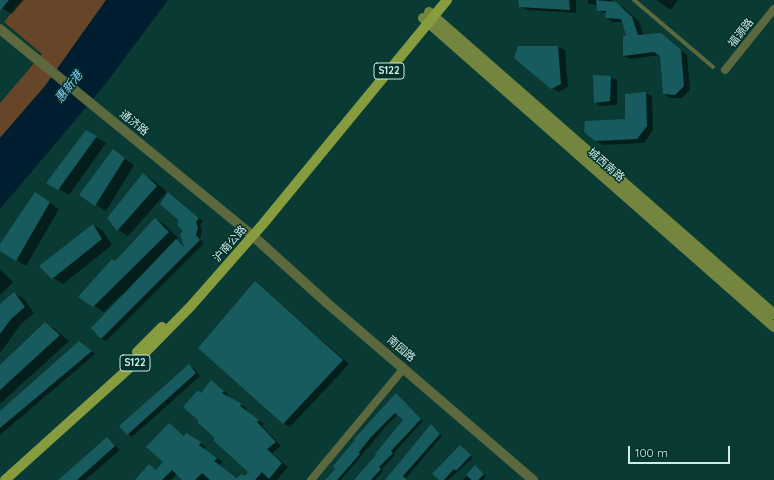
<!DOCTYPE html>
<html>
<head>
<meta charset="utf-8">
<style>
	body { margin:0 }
	#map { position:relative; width:774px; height:480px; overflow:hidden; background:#093a33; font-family:Quicksand,sans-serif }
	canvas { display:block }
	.scale { position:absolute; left:628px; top:446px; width:102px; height:18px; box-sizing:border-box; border:2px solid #cfede6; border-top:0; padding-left:5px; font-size:12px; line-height:14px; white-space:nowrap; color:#cfede6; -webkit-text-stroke:3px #003029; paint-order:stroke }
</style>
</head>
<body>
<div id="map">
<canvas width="774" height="480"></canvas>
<div class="scale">100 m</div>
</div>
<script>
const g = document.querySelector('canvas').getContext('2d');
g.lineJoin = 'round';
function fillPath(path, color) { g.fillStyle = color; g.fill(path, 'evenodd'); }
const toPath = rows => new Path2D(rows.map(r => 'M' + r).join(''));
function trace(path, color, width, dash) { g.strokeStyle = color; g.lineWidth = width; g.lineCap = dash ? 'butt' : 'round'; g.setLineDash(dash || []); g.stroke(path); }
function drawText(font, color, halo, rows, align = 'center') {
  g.font = font + ' Quicksand,"Noto Sans SC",sans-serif'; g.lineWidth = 3; g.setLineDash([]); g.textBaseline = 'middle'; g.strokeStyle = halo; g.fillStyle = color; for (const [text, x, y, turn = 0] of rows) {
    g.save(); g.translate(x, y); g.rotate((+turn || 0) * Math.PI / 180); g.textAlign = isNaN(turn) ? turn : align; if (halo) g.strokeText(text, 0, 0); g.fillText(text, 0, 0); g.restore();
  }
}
fillPath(toPath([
	[22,0,106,0,45,86,0,138,0,103,42,54,4,22]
]), '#664529');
fillPath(toPath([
	[106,0,168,0,103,87,0,209,0,138,45,86]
]), '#011e30');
fillPath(toPath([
	[0,0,24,0,12,14,0,7],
	[519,0,576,0,576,13,527,10,520,6],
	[588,0,612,0,612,2,623,7,639,21,643,35,660,34,687,55,690,90,682,98,670,98,664,94,660,55,631,59,624,56,627,36,623,22,613,22,606,18,607,14,598,10,598,6,588,3],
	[656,0,678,0,671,10],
	[518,47,558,47,565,50,568,87,559,92,552,88],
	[611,77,617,80,617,105,601,106,595,103],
	[645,93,652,96,653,130,644,143,603,145,596,141,627,120],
	[86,131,106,143,69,195,47,182],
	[113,151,134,165,106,211,81,195],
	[143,175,153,180,167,192,128,236,118,230,109,218],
	[36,193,59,209,26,266,0,250,0,246],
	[173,196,203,221,200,225,202,230,200,239,204,243,106,341,102,339,93,328,122,296,121,295,104,312,80,297,115,262,155,219,165,225,178,238,176,240,185,247,185,231],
	[93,225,103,231,112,245,63,284,53,278],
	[0,269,13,282,0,295],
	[255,283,261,287,349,364,290,427,284,424,200,348],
	[14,293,24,299,34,313,21,324,0,353,0,305],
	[45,323,55,329,69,341,1,403,0,402,0,367],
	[84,345,95,354,0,435,0,412],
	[189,366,194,368,200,376,132,437,128,434],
	[211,381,229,395,227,397,247,408,245,410,264,424,262,426,281,446,272,453,288,467,277,480,183,480,177,474,171,480,136,480,149,465,157,470,164,462,169,424,185,436,186,434,206,447,204,449,223,462,219,465,238,478,245,477,250,472,200,421,202,394],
	[396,394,423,421,394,453,395,455,382,469,383,471,375,480,355,480,378,455,404,420,398,414,387,425,341,480,326,480],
	[434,427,442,436,406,478,407,480,387,480],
	[107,438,120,450,85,480,58,480],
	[463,448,473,458,448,480,441,480],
	[475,466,486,476,483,480,463,480]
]), '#0007');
fillPath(toPath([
	[0,0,9,0,0,11],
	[518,0,569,0,570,10,519,7],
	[596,0,616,2,632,17,638,35,661,33,681,50,684,86,675,95,663,94,660,56,654,52,623,56,623,36,626,35,621,19,605,18,606,11,597,11],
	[518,46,558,46,561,84,551,89,514,58],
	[593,75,611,76,610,101,594,103],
	[646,92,647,126,637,139,595,141,584,132,585,121,625,119,625,94],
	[86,130,97,136,58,190,46,183],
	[113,149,125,158,95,206,79,195],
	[143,173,157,186,117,231,107,218],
	[35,192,50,202,16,261,0,251,0,244],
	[168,192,199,218,196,222,198,227,196,235,200,240,101,339,91,328,176,239,184,247,180,234,183,231,178,226,178,220,160,204],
	[155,218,169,232,93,307,78,297,112,259,115,261],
	[93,224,102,239,52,279,39,266],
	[255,281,343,360,283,424,198,348],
	[14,292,25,307,11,319,0,334,0,304],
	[45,322,60,335,0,390,0,365],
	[79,341,92,351,0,428,0,411],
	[189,364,196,373,127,435,119,426],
	[211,380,224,391,222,393,242,404,240,406,259,420,257,422,276,442,267,449,282,463,269,479,262,472,255,480,210,480,202,473,195,480,182,480,172,470,162,480,135,480,149,464,156,470,163,462,146,447,169,423,184,436,186,433,201,442,199,445,217,458,214,461,237,478,241,474,245,476,248,472,213,440,215,438,197,422,199,421,183,407,198,390,201,393],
	[396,393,421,419,391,451,393,453,379,467,381,469,371,480,354,480,376,455,375,454,403,420,395,413,371,437,359,452,360,454,337,480,325,480,335,469,333,466,355,440,354,439],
	[431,424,440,434,403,476,407,480,385,480],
	[107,437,115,446,77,480,58,480],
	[460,445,471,455,456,471,454,469,444,480,439,480,432,474],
	[475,465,484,474,478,480,472,480,466,475]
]), '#185b5f');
trace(toPath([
	[634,0,713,67]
]), '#5c683d', 4);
trace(toPath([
	[725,70,774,9],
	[311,480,404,368]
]), '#5c683d', 8);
trace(toPath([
	[0,29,253,236,327,303,533,480]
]), '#5c683d', 10);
trace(toPath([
	[429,12,774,314],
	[423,18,774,327]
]), '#74853f', 10);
trace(toPath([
	[137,352,162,327],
	[5,480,136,362,191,306,263,224,447,0]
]), '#869c3e', 10);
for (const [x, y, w] of [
	[389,71,30],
	[135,363,30]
]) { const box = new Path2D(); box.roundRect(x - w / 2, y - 8, w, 16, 3); g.fillStyle = '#003029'; g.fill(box); trace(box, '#cfede6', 1); }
drawText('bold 10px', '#cfede6', null, [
	["S122",389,71],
	["S122",135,363]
]);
drawText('11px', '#cfede6', '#003029', [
	["福源路",741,33,-52],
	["通济路",134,123,39],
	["城西南路",606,165,41],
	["沪南公路",230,244,-49],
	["南园路",401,349,41]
]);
drawText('italic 12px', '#8dccf9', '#003029', [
	["惠新港",69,87,-52]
]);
</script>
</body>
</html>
